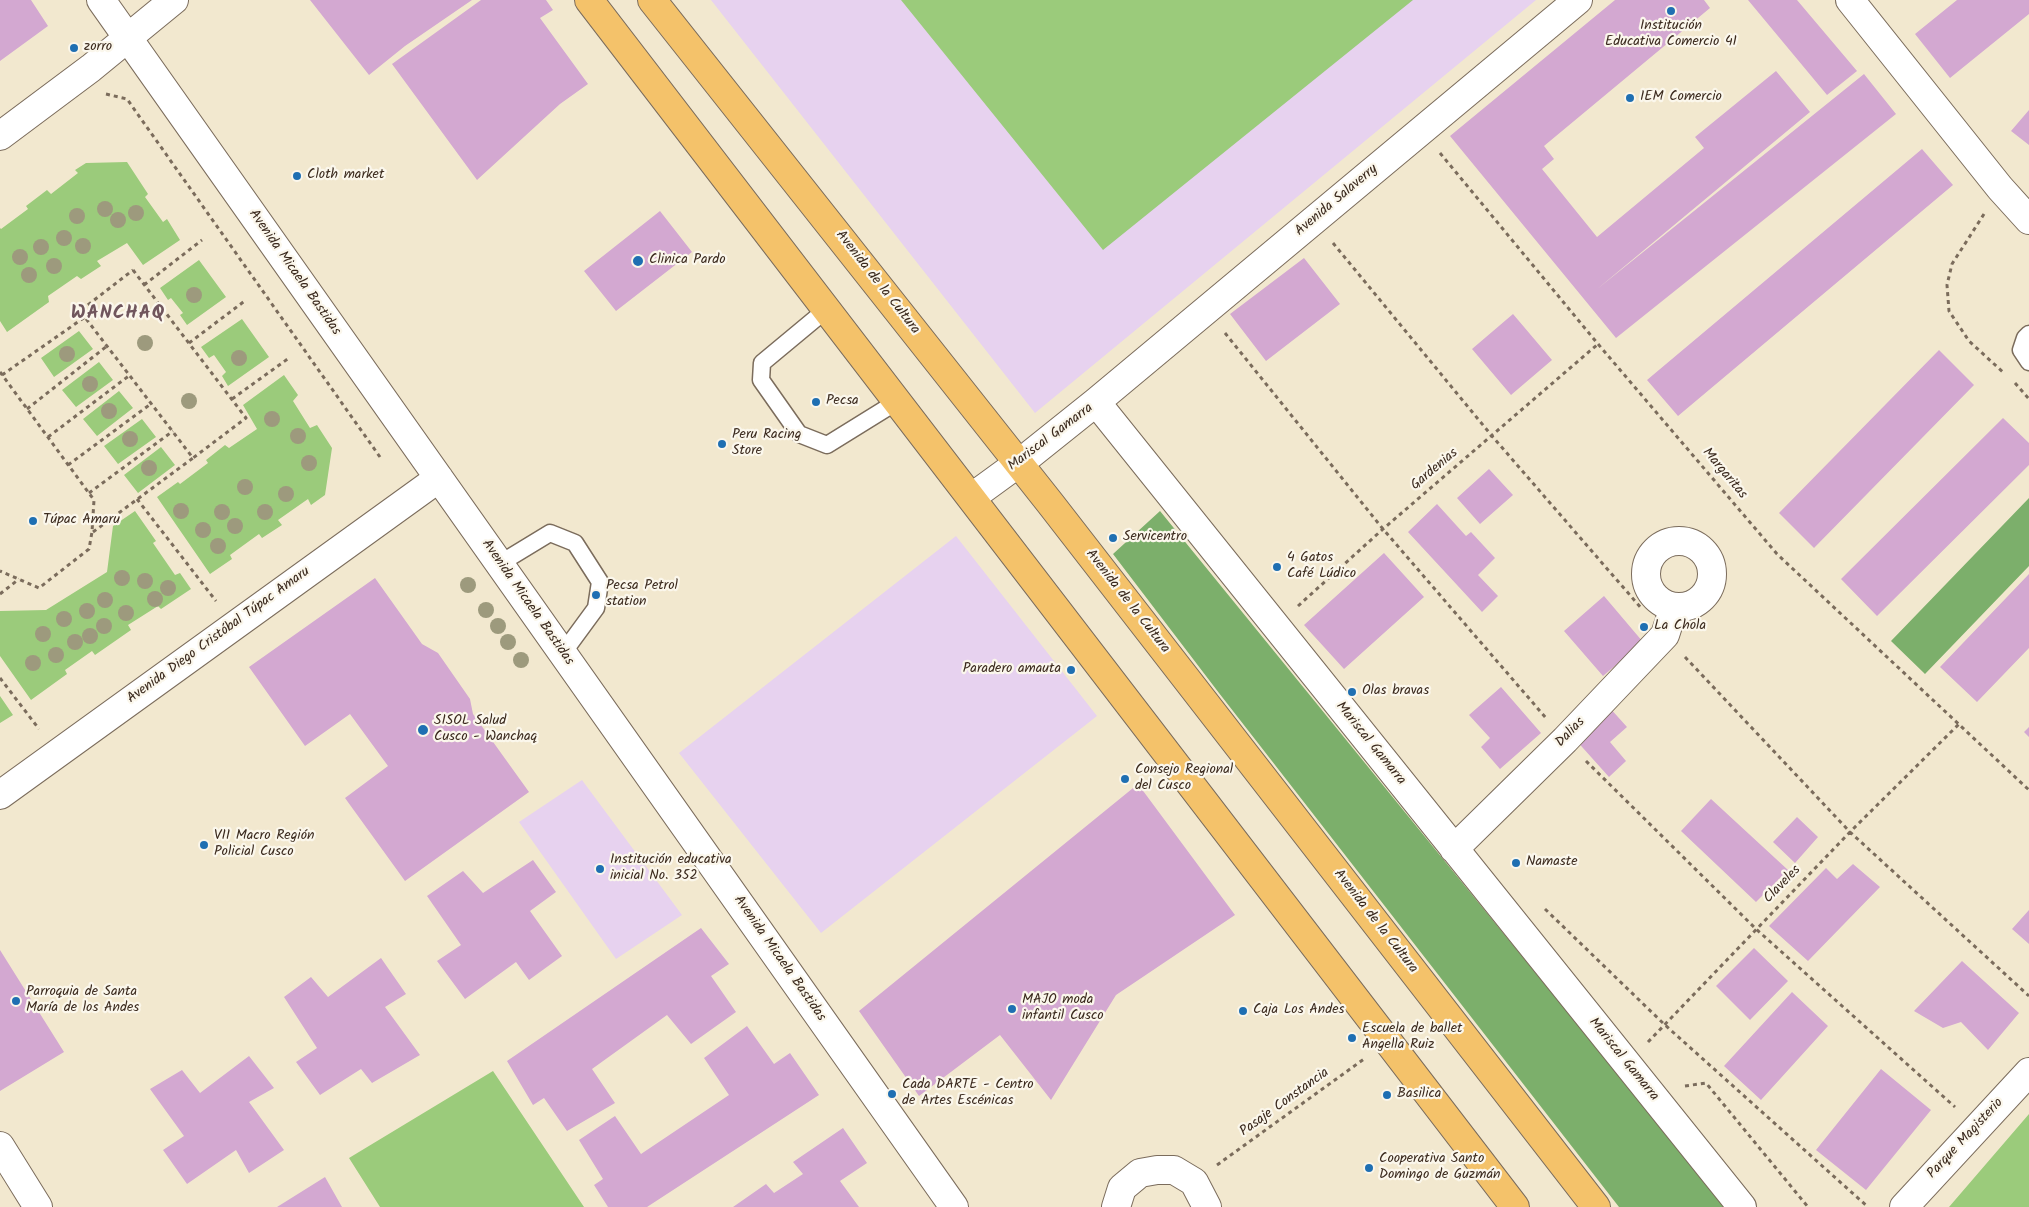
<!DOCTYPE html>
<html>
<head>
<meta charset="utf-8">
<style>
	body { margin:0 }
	canvas { display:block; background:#f2e8cf }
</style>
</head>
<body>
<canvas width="2029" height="1207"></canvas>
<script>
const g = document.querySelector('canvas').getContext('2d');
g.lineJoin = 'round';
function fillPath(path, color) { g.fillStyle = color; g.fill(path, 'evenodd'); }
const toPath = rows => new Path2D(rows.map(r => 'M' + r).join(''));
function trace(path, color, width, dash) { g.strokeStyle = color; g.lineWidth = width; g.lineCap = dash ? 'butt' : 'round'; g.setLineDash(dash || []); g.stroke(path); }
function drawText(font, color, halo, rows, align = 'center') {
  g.font = font + ' Kalam,sans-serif'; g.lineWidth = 4.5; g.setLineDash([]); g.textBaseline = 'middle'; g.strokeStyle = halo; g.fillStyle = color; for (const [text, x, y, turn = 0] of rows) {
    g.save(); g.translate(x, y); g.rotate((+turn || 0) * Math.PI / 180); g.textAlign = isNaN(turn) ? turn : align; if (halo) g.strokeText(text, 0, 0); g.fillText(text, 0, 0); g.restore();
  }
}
fillPath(toPath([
	[711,0,1536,0,1035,413],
	[956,536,1097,716,821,933,679,753],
	[582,780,682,915,616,959,519,822]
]), '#e7d2ef');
fillPath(toPath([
	[901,0,1413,0,1103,250],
	[127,162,148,194,145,197,163,222,167,219,180,240,143,265,127,243,97,261,101,266,81,279,77,276,48,296,49,302,7,332,0,321,0,228,1,229,28,209,26,206,47,190,51,194,78,173,75,170,86,163],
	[199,260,226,297,187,325,180,315,183,313,171,298,168,300,160,288],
	[242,319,269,357,228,386,222,376,226,372,214,355,209,358,201,347],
	[79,331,93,349,54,377,41,358],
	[99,362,113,380,76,407,62,390],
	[284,375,298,395,293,401,310,428,317,425,332,448,325,495,311,505,308,499,278,520,282,525,262,538,259,534,230,555,232,559,210,574,157,497,178,482,180,484,208,463,206,460,225,445,229,448,257,429,243,405],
	[119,391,133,408,97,436,83,419],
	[142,419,156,437,118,464,104,446],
	[161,447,175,465,138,493,124,475],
	[135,511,156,541,153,543,175,575,180,573,191,589,161,609,158,606,128,625,131,630,95,655,92,651,65,670,67,674,31,700,0,656,0,611,46,610,107,572,113,526],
	[0,696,13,715,0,723],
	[493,1071,584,1207,380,1207,349,1158],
	[2029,1114,2029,1207,1949,1207]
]), '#9bcb7b');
fillPath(toPath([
	[2029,498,2029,566,1925,674,1891,641],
	[1160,511,1726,1207,1619,1207,1219,693,1113,554]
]), '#7caf6b');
fillPath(toPath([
	[0,0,31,0,48,26,0,61],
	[310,0,472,0,405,46,369,75],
	[481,0,546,0,553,10,540,18,588,84,560,104,477,180,392,64],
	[1615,0,1704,0,1710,8,1544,146,1554,159,1542,169,1597,237,1704,148,1695,137,1776,71,1810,112,1596,290,1864,74,1896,114,1616,338,1450,136],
	[1748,0,1797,0,1857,71,1827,95],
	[1957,0,2029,0,2029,14,1950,78,1915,34],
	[2029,110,2029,145,2011,131],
	[1922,149,1953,185,1678,416,1647,380],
	[660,211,692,252,616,311,584,271],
	[1304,258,1340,304,1266,361,1230,314],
	[1513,314,1552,360,1511,395,1472,349],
	[1939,350,1974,385,1814,548,1779,513],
	[2003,418,2029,443,2029,465,1877,616,1841,579],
	[1489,469,1513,495,1480,524,1457,498],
	[1437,504,1466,536,1471,532,1495,558,1478,575,1498,596,1482,612,1408,532],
	[1384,553,1424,597,1344,669,1304,625],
	[2029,574,2029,648,1977,702,1940,667],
	[375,578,422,644,438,653,470,699,473,714,529,792,405,881,345,798,388,766,350,714,305,746,249,667],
	[1604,596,1643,642,1603,676,1564,631],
	[1501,687,1541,733,1500,769,1481,747,1490,738,1469,715],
	[1609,707,1627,727,1610,742,1626,761,1609,777,1574,738],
	[2029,727,2029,737,2024,732],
	[1138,784,1235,915,1116,995,1051,1100,1000,1035,919,1096,859,1011],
	[1711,799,1788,870,1756,902,1681,831],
	[1797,817,1818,837,1795,863,1773,842],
	[533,860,556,892,530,911,562,956,529,980,516,962,465,999,437,961,461,945,427,896,463,871,483,893],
	[1853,864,1880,887,1808,961,1769,926,1826,868,1837,879],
	[2029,910,2029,944,2012,929],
	[701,928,729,964,711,976,736,1012,691,1044,667,1015,592,1069,615,1103,567,1131,544,1098,533,1105,507,1061],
	[1754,948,1788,981,1750,1020,1716,986],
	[0,950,64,1052,0,1091],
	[381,958,406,994,385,1007,420,1055,372,1083,361,1069,320,1095,296,1062,317,1048,284,997,311,977,328,997],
	[1962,961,2019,1013,1988,1050,1961,1022,1943,1028,1914,1011],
	[1792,992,1828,1026,1761,1100,1724,1066],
	[747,1026,774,1064,790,1053,819,1095,647,1207,608,1207,594,1185,603,1179,579,1140,615,1116,641,1154,729,1095,704,1058],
	[249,1056,274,1088,249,1102,284,1150,249,1173,236,1150,187,1184,163,1150,184,1136,150,1089,182,1070,200,1093],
	[1881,1069,1931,1110,1866,1190,1816,1150],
	[843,1128,867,1163,840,1181,859,1207,733,1207,766,1184,774,1193,803,1174,793,1162],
	[325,1177,342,1207,277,1207]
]), '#d3a8d1');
const lane = toPath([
	[827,309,762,363,761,380,799,434,827,445,898,401],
	[2029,334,2025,338,2021,350,2029,362],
	[499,564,550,533,575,543,600,582,596,608,563,653]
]);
const street = toPath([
	[101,0,954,1207],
	[1850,0,2000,188,2029,220],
	[0,136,91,68,174,0],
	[1096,402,1742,1207],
	[972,497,1031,454,1096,402,1578,0],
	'1646 574a33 33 0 1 1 66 0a33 33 0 1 1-66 0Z',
	[0,795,439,478],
	[1454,849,1565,740,1665,635,1674,607],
	[0,1146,38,1207],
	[1116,1207,1122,1188,1140,1173,1157,1170,1174,1170,1194,1182,1207,1207],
	[1904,1207,2029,1072]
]);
const primary = toPath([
	[589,0,1515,1207],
	[652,0,1050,503,1596,1207]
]);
trace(lane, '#7b6c5c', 19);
trace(street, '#7b6c5c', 30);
trace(primary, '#7b6c5c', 30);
trace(toPath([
	[106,94,127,99,380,457],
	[1440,153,1598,344,1777,554,2029,790],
	[1984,214,1952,264,1947,285,1949,311,1969,341,2005,374],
	[1333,243,1492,436,1642,609],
	[133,270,246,418,193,458,80,311,133,270],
	[144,285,202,240],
	[1225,333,1383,529,1546,718],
	[189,343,246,300],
	[0,372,94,500,92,532,89,549,39,588,0,571],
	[2,375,85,317],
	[2015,383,2029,399],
	[232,399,289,358],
	[27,409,107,346],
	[48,437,130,375],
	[68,465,152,403],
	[89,493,173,431],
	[137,499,216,601],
	[93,532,193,458],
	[0,594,19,579],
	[1298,606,1383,529,1598,344],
	[1685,657,1850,832,2029,996],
	[0,678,39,729],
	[1586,761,1756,929,1955,1107],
	[1545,909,1665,1025,1868,1207],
	[1648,1042,1850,832,1959,724],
	[1685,1086,1706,1083,1808,1207],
	[1217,1165,1364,1059]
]), '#7b6c5c', 3, [4, 4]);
trace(lane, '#fff', 16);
trace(street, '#fff', 28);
trace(primary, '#f4c26a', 28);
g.fillStyle = '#9d9a7d';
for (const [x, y] of [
	[105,209],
	[136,213],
	[77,216],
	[118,220],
	[64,238],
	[83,246],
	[41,247],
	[20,257],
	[54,266],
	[29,275],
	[194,295],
	[145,343],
	[67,354],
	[239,358],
	[90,384],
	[189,401],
	[109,411],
	[272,419],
	[298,436],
	[130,439],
	[309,463],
	[149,468],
	[245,487],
	[286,494],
	[181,511],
	[222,512],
	[265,512],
	[235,526],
	[203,530],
	[218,546],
	[122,578],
	[145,581],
	[468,585],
	[168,588],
	[155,599],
	[105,600],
	[486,610],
	[87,611],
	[126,613],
	[64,619],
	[104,626],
	[498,626],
	[43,634],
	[90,636],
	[75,642],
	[508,642],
	[56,655],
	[521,660],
	[33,663]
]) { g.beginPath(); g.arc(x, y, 8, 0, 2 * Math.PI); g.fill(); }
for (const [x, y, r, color] of [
	[1671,11,5,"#1f6fb2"],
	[74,48,5,"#1f6fb2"],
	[1630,98,5,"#1f6fb2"],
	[297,176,5,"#1f6fb2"],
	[638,261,6,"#1f6fb2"],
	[816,402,5,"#1f6fb2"],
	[722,444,5,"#1f6fb2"],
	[33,521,5,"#1f6fb2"],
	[1113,538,5,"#1f6fb2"],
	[1277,567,5,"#1f6fb2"],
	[596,595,5,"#1f6fb2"],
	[1644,627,5,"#1f6fb2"],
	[1071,670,5,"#1f6fb2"],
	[1352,692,5,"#1f6fb2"],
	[423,730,6,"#1f6fb2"],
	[1125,779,5,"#1f6fb2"],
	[204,845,5,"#1f6fb2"],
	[1516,863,5,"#1f6fb2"],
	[600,869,5,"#1f6fb2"],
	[16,1001,5,"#1f6fb2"],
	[1012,1009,5,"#1f6fb2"],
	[1243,1011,5,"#1f6fb2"],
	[1352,1038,5,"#1f6fb2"],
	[892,1094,5,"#1f6fb2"],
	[1387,1095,5,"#1f6fb2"],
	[1369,1168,5,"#1f6fb2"]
]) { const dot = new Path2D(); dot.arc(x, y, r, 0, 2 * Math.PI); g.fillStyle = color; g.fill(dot); trace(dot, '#fbf7ec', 2); }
drawText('14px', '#3b2a1e', '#fbf7ec', [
	["Institución",1671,27,"center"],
	["Educativa Comercio 41",1671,43,"center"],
	["zorro",84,48],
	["IEM Comercio",1640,98],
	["Cloth market",307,176],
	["Clinica Pardo",649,261],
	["Pecsa",826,402],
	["Peru Racing",732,436],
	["Store",732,452],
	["Túpac Amaru",43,521],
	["Servicentro",1123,538],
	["4 Gatos",1287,559],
	["Café Lúdico",1287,575],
	["Pecsa Petrol",606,587],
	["station",606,603],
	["La Chola",1654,627],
	["Paradero amauta",1061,670,"right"],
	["Olas bravas",1362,692],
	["SISOL Salud",434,722],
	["Cusco - Wanchaq",434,738],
	["Consejo Regional",1135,771],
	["del Cusco",1135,787],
	["VII Macro Región",214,837],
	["Policial Cusco",214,853],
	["Institución educativa",610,861],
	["inicial No. 352",610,877],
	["Namaste",1526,863],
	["Parroquia de Santa",26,993],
	["María de los Andes",26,1009],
	["MAJO moda",1022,1001],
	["infantil Cusco",1022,1017],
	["Caja Los Andes",1253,1011],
	["Escuela de ballet",1362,1030],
	["Angella Ruiz",1362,1046],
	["Cada DARTE - Centro",902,1086],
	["de Artes Escénicas",902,1102],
	["Basilica",1397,1095],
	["Cooperativa Santo",1379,1160],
	["Domingo de Guzmán",1379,1176]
], 'left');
drawText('14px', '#3b2a1e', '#fbf7ec', [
	["Avenida Salaverry",1337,201,-40],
	["Avenida Micaela Bastidas",294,273,55],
	["Avenida de la Cultura",877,283,52],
	["Mariscal Gamarra",1051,438,-37],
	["Gardenias",1435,470,-40],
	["Margaritas",1724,474,50],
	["Avenida de la Cultura",1127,602,52],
	["Avenida Micaela Bastidas",527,603,55],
	["Avenida Diego Cristóbal Túpac Amaru",219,636,-36],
	["Dalias",1571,733,-46],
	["Mariscal Gamarra",1370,744,51],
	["Claveles",1783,885,-46],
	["Avenida de la Cultura",1375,922,52],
	["Avenida Micaela Bastidas",779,959,55],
	["Mariscal Gamarra",1623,1060,51],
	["Pasaje Constancia",1285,1103,-36],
	["Parque Magisterio",1966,1139,-47]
]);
g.letterSpacing = '1px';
drawText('bold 19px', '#70565d', '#fbf7ec', [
	["WANCHAQ",118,315]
]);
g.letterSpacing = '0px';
</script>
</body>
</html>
